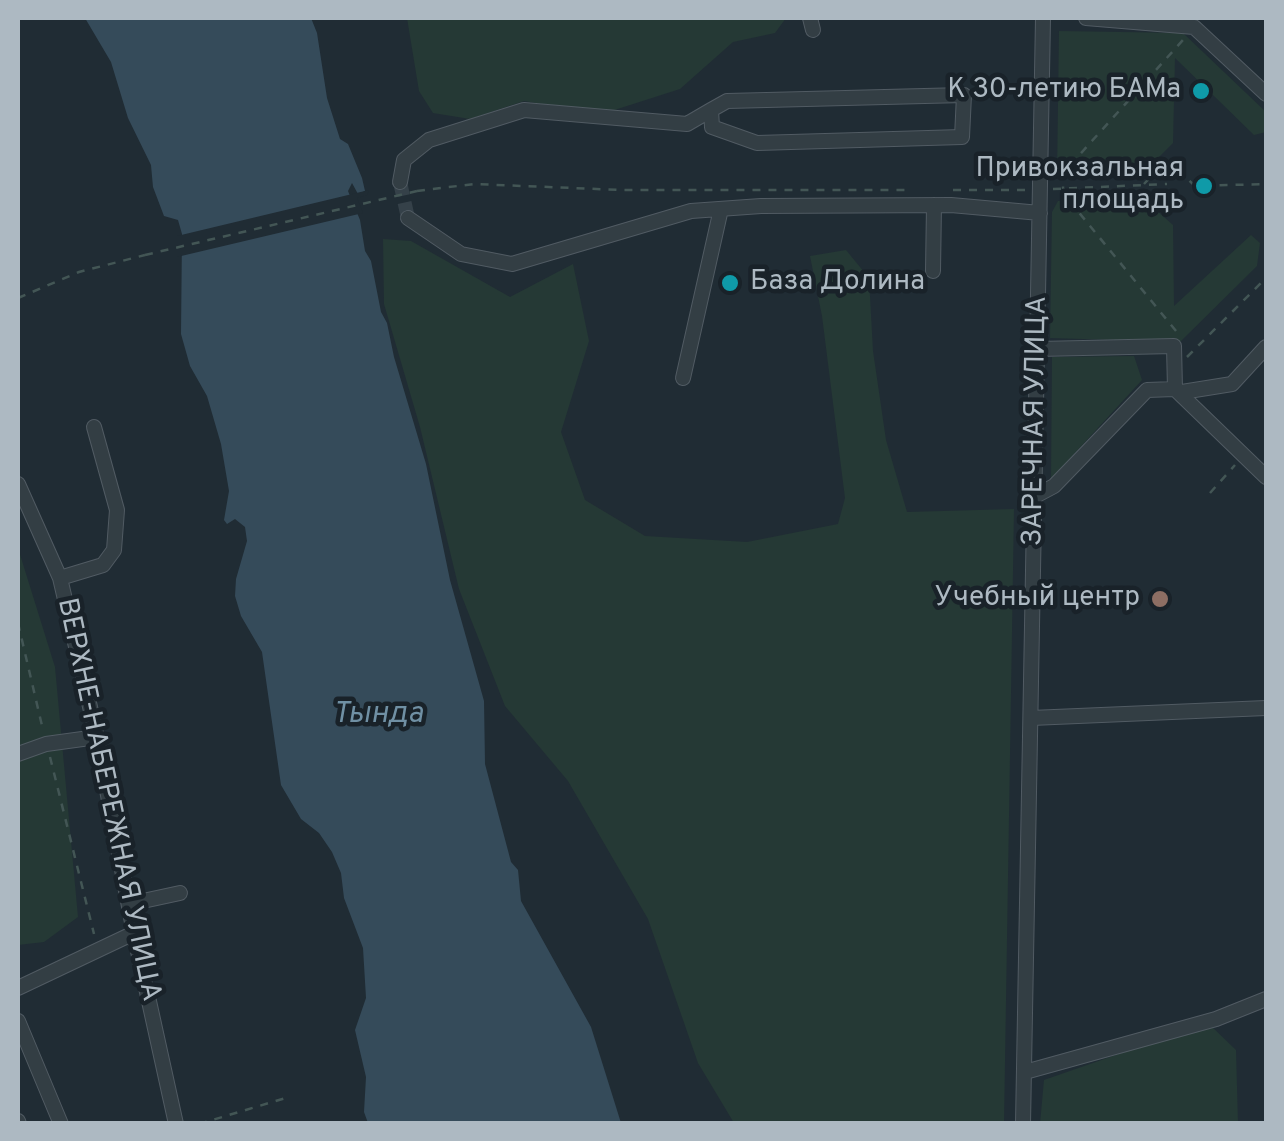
<!DOCTYPE html>
<html>
<head>
<meta charset="utf-8">
<style>
	body { margin:0 }
	#map { position:relative; width:1284px; height:1141px; overflow:hidden; background:#202c34; font-family:Overpass,sans-serif }
	canvas { display:block }
	.frame { position:absolute; inset:0; border:20px solid #adb9c2; pointer-events:none }
</style>
</head>
<body>
<div id="map">
<canvas width="1284" height="1141"></canvas>
<div class="frame"></div>
</div>
<script>
const g = document.querySelector('canvas').getContext('2d');
g.lineJoin = 'round';
function fillPath(path, color) { g.fillStyle = color; g.fill(path, 'evenodd'); }
const toPath = rows => new Path2D(rows.map(r => 'M' + r).join(''));
function trace(path, color, width, dash) { g.strokeStyle = color; g.lineWidth = width; g.lineCap = dash ? 'butt' : 'round'; g.setLineDash(dash || []); g.stroke(path); }
function drawText(font, color, halo, rows, align = 'center') {
  g.font = font + ' Overpass,sans-serif'; g.lineWidth = 9; g.setLineDash([]); g.textBaseline = 'middle'; g.strokeStyle = halo; g.fillStyle = color; for (const [text, x, y, turn = 0] of rows) {
    g.save(); g.translate(x, y); g.rotate((+turn || 0) * Math.PI / 180); g.textAlign = isNaN(turn) ? turn : align; if (halo) g.strokeText(text, 0, 0); g.fillText(text, 0, 0); g.restore();
  }
}
fillPath(toPath([
	[407,18,786,18,775,33,733,42,680,89,602,114,524,101,470,119,433,113,419,91],
	[1059,31,1183,33,1266,112,1266,132,1254,135,1175,58,1173,143,1141,175,1057,176],
	[1140,196,1173,225,1174,306,1251,235,1260,243,1257,266,1180,342,1050,338,1052,212,1058,201],
	[383,239,411,241,510,297,573,264,589,341,561,432,585,500,645,536,747,542,838,524,845,498,822,316,810,256,846,250,869,278,873,351,886,440,907,512,1014,509,1004,1123,734,1123,698,1063,648,919,568,781,505,706,459,589,420,427,384,304],
	[1134,356,1142,380,1051,479,1052,357],
	[18,548,55,667,78,917,44,942,18,945],
	[1208,1023,1236,1050,1238,1123,1040,1124,1044,1080]
]), '#253935');
fillPath(toPath([
	[85,18,311,18,317,33,327,98,340,139,348,144,362,178,365,191,358,194,352,183,348,191,360,220,365,251,371,261,381,312,387,323,394,357,426,464,450,580,484,701,485,764,511,862,518,870,521,901,591,1027,621,1123,368,1123,364,1112,366,1077,355,1030,366,998,363,948,344,898,341,873,332,852,319,833,301,819,281,785,262,652,241,616,235,596,236,579,247,541,245,527,235,519,227,524,224,520,229,491,221,444,207,396,190,366,181,334,182,234,178,220,164,216,153,187,151,165,128,118,111,62]
]), '#354b5a');
fillPath(toPath([
	[369,190,367,195,357,198,363,213,177,257,177,236]
]), '#202c34');
trace(toPath([
	[400,182,408,218]
]), '#354149', 14, [14, 7]);
const minor = toPath([
	[810,18,813,30],
	[1086,18,1194,27,1266,94],
	[400,182,404,160,429,140,524,110,687,124,711,110,727,101,964,95,962,137,757,143,712,127,711,110],
	[408,218,461,254,512,264,691,211,761,206,951,205,1040,213],
	[933,271,934,205],
	[683,378,721,209],
	[1175,389,1266,477],
	[1182,392,1232,384,1266,347],
	[18,484,60,578,97,737,134,933,176,1124],
	[1037,495,1054,486,1147,390,1175,389,1174,346,1038,349],
	[60,578,103,565,114,550,117,510,94,427],
	[1031,718,1266,708],
	[18,754,46,744,97,737],
	[129,904,180,893],
	[18,988,134,933],
	[18,1021,61,1124],
	[1025,1072,1216,1019,1266,999],
	[18,1121,19,1124],
	[1023,1124,1043,18]
]);
trace(minor, '#515b63', 16);
trace(toPath([
	[1144,184,1167,160,1195,186,1266,184],
	[1053,189,1167,184],
	[953,190,1025,190],
	[417,191,474,184,622,190,910,190],
	[18,298,79,272,145,255],
	[1176,331,1072,204,1063,188,1064,172,1183,40],
	[1187,357,1266,278],
	[1210,493,1235,465],
	[18,623,43,730],
	[50,757,94,934],
	[199,1124,289,1097]
]), '#435655', 2.5, [8, 8]);
trace(minor, '#333e44', 14);
trace(toPath([
	[145,255,417,191]
]), '#435655', 2.5, [8, 8]);
for (const [x, y, r, color] of [
	[1201,91,10,"#0f9aa8"],
	[1204,186,10,"#0f9aa8"],
	[730,283,10,"#0f9aa8"],
	[1160,599,10,"#8d6e63"]
]) { const dot = new Path2D(); dot.arc(x, y, r, 0, 2 * Math.PI); g.fillStyle = color; g.fill(dot); trace(dot, '#192229', 4); }
drawText('28px', '#adb9c2', '#192229', [
	["К 30-летию БАМа",1181,91],
	["Привокзальная",1184,170],
	["площадь",1184,202],
	["База Долина",750,283,"left"],
	["Учебный центр",1140,599]
], 'right');
drawText('28px', '#adb9c2', '#192229', [
	["ЗАРЕЧНАЯ УЛИЦА",1037,421,-89],
	["ВЕРХНЕ-НАБЕРЕЖНАЯ УЛИЦА",107,800,78]
]);
drawText('italic 30px', '#7090a4', '#192229', [
	["Тында",378,716]
]);
</script>
</body>
</html>
